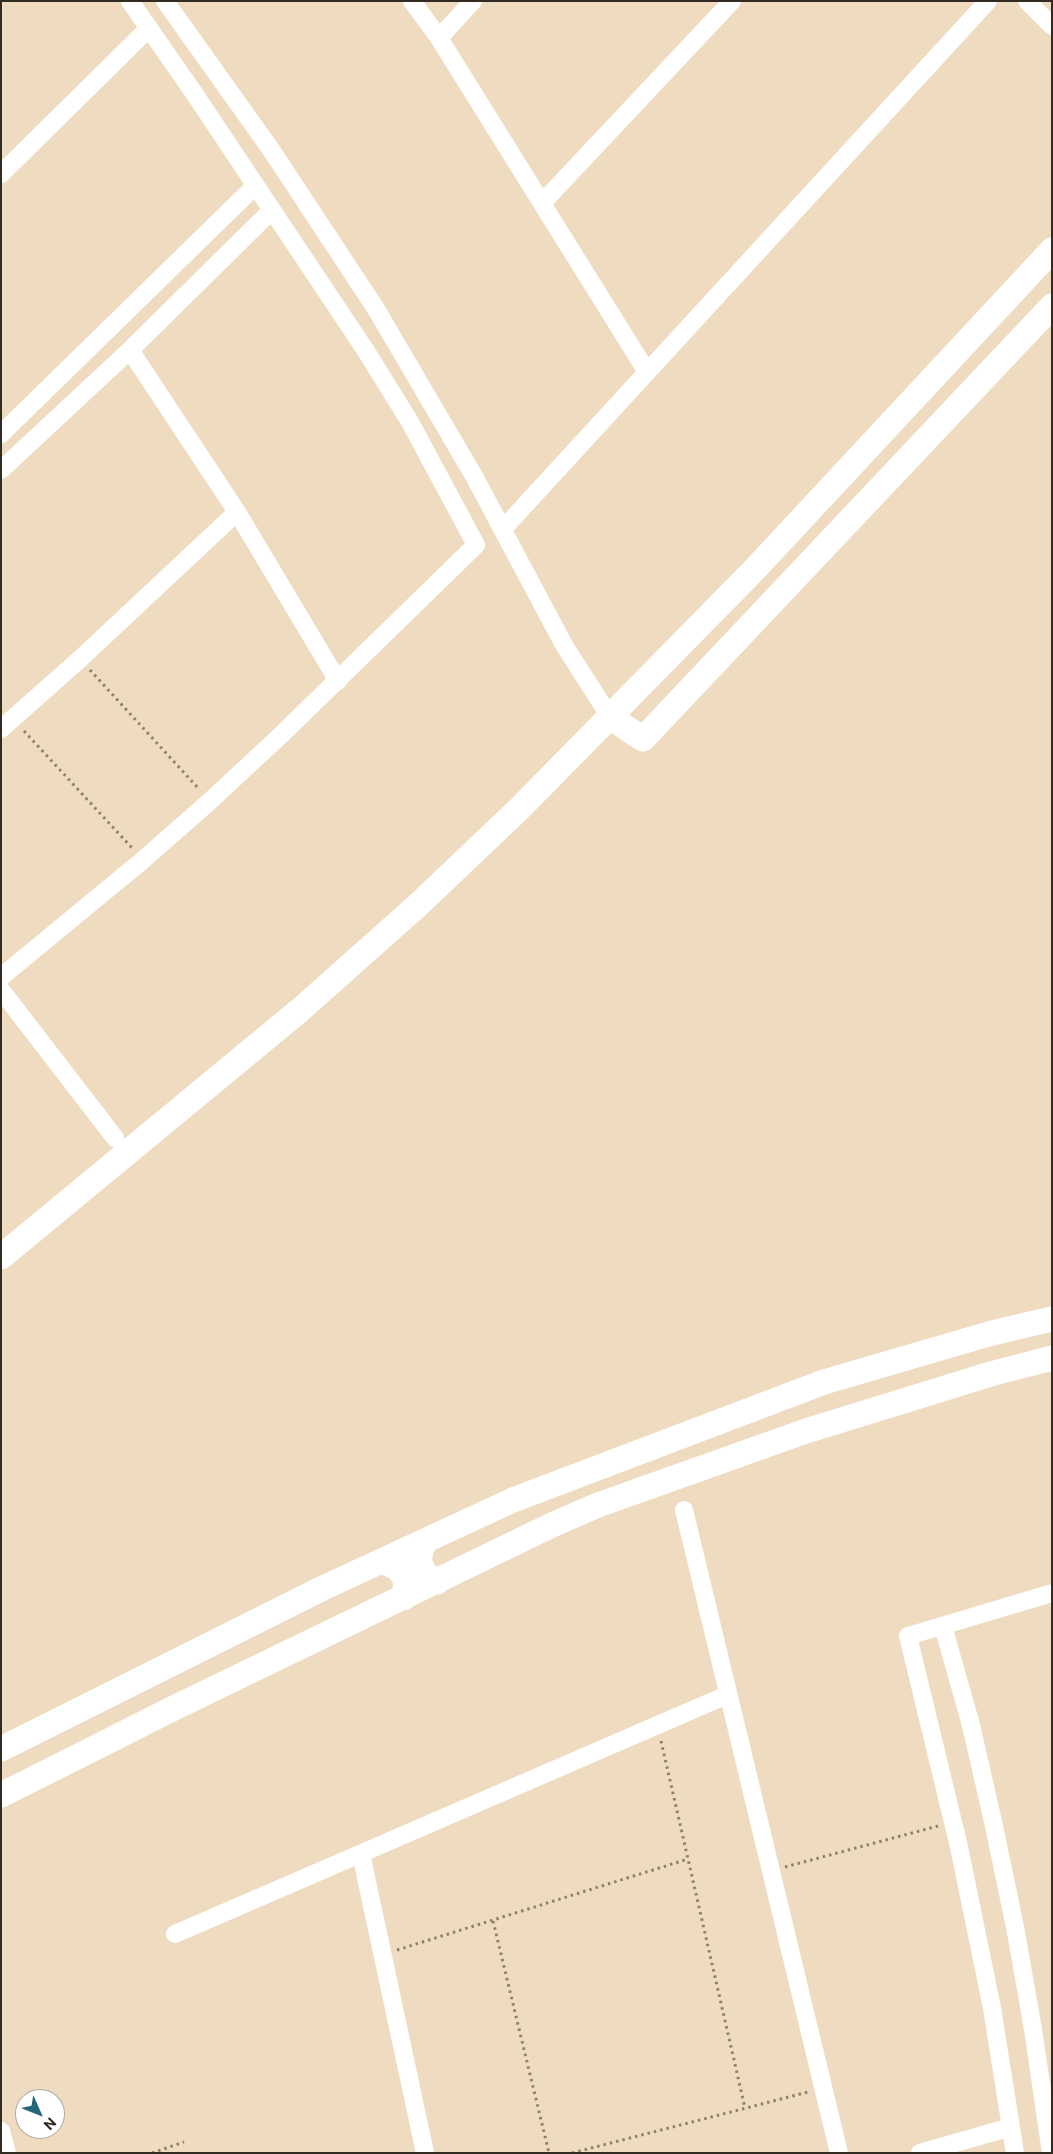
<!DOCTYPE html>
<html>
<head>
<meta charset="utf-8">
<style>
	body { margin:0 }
	#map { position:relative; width:1053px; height:2154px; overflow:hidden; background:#efdcc0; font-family:Commissioner,sans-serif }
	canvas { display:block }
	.frame { position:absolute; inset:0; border:2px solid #322b21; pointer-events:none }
	.north { position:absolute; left:15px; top:2089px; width:50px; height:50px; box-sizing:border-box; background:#fff; border:1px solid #adaaa6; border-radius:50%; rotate:134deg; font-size:14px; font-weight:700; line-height:20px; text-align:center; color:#322b21 }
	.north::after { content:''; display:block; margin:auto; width:18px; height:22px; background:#226877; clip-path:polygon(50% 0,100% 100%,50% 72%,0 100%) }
</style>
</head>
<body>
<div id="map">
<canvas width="1053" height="2154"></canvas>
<div class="frame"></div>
<div class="north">N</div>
</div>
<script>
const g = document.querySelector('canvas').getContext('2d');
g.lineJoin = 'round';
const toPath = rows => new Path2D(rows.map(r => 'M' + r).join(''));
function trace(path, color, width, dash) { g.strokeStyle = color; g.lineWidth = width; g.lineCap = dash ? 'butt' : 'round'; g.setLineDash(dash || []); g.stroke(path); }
trace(toPath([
	[90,670,199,789],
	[24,731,133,849],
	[661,1741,745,2108],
	[785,1867,938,1826],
	[493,1921,549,2153],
	[397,1950,688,1859],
	[152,2153,184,2142],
	[572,2153,808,2092]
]), '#8d806d', 3, [2.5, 4]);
trace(toPath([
	[165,1,272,151,376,309,474,476,564,645,610,717],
	[412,1,439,38,647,372],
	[1027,1,1052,26],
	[439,38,473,1],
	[1,174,149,28],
	[543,202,732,1],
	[130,350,237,512,338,681],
	[1,434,255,186],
	[1,470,130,350,271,211],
	[503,529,988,1],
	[1,729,80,659,237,512],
	[1,977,143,860,210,801,281,735,476,545,410,422,366,351,194,93,130,1],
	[1,990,115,1138],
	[684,1510,839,2153],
	[943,1626,971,1725,994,1826,1015,1927,1033,2029,1051,2153],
	[361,1854,425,2153],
	[175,1934,727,1695],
	[1,2131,7,2153],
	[920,2153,1011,2127],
	[1015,2153,992,2008,959,1847,908,1636,1052,1593]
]), '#fff', 18);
trace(toPath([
	[610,717,643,739,1052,306],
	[1,1257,300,1010,418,905,520,808,755,569,1052,250],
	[426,1541,422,1547,419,1561,425,1574,437,1582],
	[382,1561,397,1568,402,1574,406,1582,404,1598],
	[1,1749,323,1588,513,1500,824,1382,992,1333,1052,1319],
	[1,1795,176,1707,552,1525,598,1505,806,1431,994,1373,1052,1358]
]), '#fff', 25);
</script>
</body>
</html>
